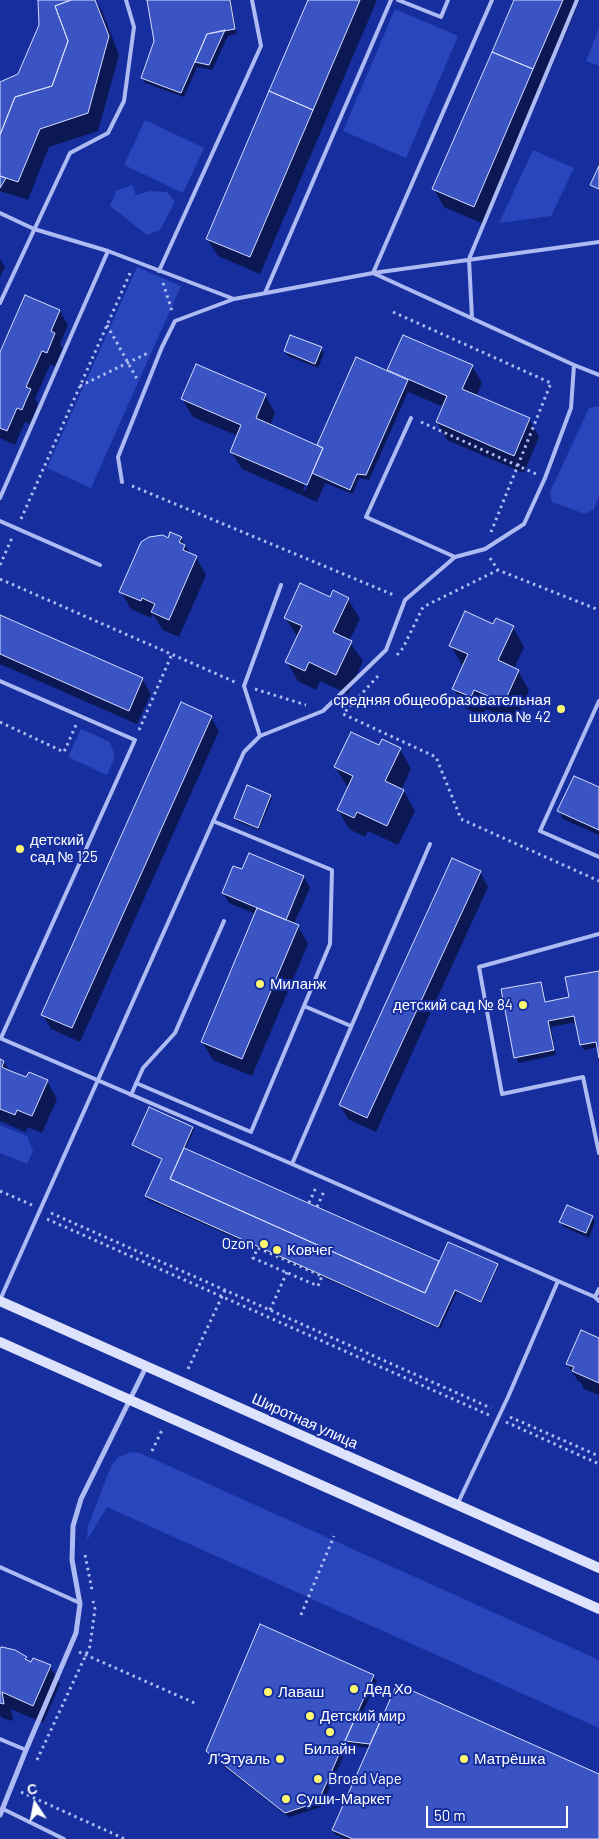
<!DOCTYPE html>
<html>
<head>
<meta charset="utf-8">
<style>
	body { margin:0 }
	#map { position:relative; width:599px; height:1839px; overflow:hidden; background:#162e9e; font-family:Barlow,sans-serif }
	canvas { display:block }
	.north { position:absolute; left:10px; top:1779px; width:50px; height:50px; -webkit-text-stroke:4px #162e9e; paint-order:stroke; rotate:349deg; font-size:14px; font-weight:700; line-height:20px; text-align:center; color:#fff }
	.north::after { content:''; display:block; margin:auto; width:18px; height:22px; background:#fff; clip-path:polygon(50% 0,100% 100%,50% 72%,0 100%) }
	.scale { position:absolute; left:426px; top:1806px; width:142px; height:22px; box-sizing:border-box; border:2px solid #fff; border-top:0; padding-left:6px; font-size:15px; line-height:18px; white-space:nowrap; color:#fff; -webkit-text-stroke:4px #162e9e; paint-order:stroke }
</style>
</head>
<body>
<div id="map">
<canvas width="599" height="1839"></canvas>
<div class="north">С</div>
<div class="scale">50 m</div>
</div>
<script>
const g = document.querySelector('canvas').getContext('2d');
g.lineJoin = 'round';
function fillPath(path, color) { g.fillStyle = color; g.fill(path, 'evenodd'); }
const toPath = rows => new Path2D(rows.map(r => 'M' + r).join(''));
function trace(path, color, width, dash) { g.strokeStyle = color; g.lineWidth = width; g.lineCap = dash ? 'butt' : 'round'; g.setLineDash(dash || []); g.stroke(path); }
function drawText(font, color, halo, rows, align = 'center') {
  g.font = font + ' Barlow,sans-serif'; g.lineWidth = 4; g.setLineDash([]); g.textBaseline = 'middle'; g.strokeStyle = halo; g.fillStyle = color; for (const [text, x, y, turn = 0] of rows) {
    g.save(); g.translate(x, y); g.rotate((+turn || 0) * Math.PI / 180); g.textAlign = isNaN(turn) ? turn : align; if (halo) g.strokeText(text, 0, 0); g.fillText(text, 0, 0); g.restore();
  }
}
fillPath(toPath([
	[395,9,458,36,406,158,343,131],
	[599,28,599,66,586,61],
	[145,120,204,148,183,193,124,165],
	[533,150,574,168,551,216,499,223],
	[132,185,136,195,150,191,167,192,175,202,160,230,147,235,110,206,116,191],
	[137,267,181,286,91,488,47,468],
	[597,406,599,407,599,496,594,509,585,514,552,502,550,492,589,408],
	[81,729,110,742,115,757,107,775,68,757],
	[0,1125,27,1136,33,1151,27,1164,0,1153],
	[131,1452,140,1453,599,1660,599,1728,107,1507,87,1540,88,1526,111,1466,118,1457]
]), '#2a46bc');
fillPath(toPath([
	[39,0,95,0,102,11,119,55,98,131,49,147,28,200,0,191,0,82,19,75,40,26],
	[148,0,231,0,237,34,228,36,212,70,197,67,184,97,145,83,142,78,156,41],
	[309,0,377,0,260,274,218,256,207,239],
	[515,0,580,0,484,224,444,207,434,189],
	[0,259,5,267,0,277],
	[60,311,68,325,60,344,63,348,55,366,50,365,35,399,38,404,30,424,25,422,15,445,0,438,0,356],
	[321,348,324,353,318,368,288,356,285,351],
	[356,359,391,373,389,370,472,366,482,383,476,396,529,419,539,437,524,473,447,440,437,422,444,407,408,392,369,480,359,478,353,494,325,483,317,502,242,469,231,452,238,436,193,417,182,399,265,395,275,413,270,426,318,447],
	[317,458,320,458,305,491,303,490],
	[181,538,191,555,196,557,206,575,179,637,163,630,154,616,152,615,151,618,131,609,121,592,169,539],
	[348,599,360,619,349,641,363,661,348,694,320,681,316,690,298,681,287,662,298,638,285,617],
	[0,617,142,679,151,694,137,724,0,664],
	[494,626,513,627,524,647,514,669,518,671,529,690,515,722,486,709,482,716,465,708,454,689,464,666,462,665,451,646],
	[211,717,219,731,80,1042,51,1029,43,1015],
	[380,747,400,749,411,769,401,790,404,791,415,811,398,845,368,831,365,837,349,829,338,810,349,787,347,786,335,767],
	[247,787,270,796,272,798,259,830,236,821,235,818],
	[599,789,599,835,563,819,559,811],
	[249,855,304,877,310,888,294,924,298,926,308,944,252,1076,213,1060,202,1042,256,914,229,903,223,893,243,871],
	[480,872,488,887,376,1132,348,1119,340,1105],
	[599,972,599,1051,598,1047,584,1050,581,1045,576,1022,551,1027,556,1055,519,1063,516,1057,540,983,543,988,546,1003,570,998],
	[0,1061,4,1062,9,1071,27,1079,47,1081,57,1099,42,1133,28,1127,25,1132,0,1121],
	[150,1109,193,1128,194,1130,185,1149,438,1262,439,1264,497,1265,498,1267,482,1303,457,1292,440,1329,147,1199,146,1196,163,1160,134,1147,133,1145],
	[592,1217,595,1222,589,1238,564,1227,561,1222],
	[599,1340,599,1395,584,1389,581,1383,578,1381,567,1364],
	[0,1649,26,1658,28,1662,50,1666,60,1684,43,1723,11,1709,13,1721,2,1718,0,1715],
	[373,1676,377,1681,359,1720,381,1723,599,1776,599,1839,345,1839,336,1835,333,1830,370,1748,348,1746,321,1807,289,1817,211,1757,207,1751]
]), '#0007');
const building = toPath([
	[38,0,71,0,55,6,68,41,52,86,15,97,0,135,0,82,18,74,39,25,38,0],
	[71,0,95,0,109,36,88,113,40,129,18,182,0,176,0,135,15,97,52,86,68,41,55,6,71,0],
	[147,0,230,0,235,29,207,34,181,93,141,78,154,41,147,0],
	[308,0,360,0,313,110,269,91,308,0],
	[514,0,563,0,533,69,492,52,514,0],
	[225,30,209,65,195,62,207,34,225,30],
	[492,52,533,69,474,207,432,189,492,52],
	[269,91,313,110,250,257,206,239,269,91],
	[599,166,599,189,590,185,599,166],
	[0,176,6,178,0,188,0,176],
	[25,295,60,310,51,331,55,333,47,353,42,351,26,387,31,389,26,400,22,410,17,408,7,431,0,428,0,352,25,295],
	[290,335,322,347,315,364,284,351,290,335],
	[403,335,473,365,462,389,530,418,514,456,436,422,447,396,387,370,403,335],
	[356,357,408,380,366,475,357,474,350,490,312,473,323,448,317,445,356,357],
	[196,364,266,394,256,418,323,448,307,485,230,452,241,425,181,399,196,364],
	[170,532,182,537,179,542,185,545,183,550,197,556,169,620,151,612,155,604,142,598,141,601,119,592,141,542,149,537,163,535,168,538,170,532],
	[300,583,330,597,333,590,349,598,333,632,352,641,336,675,309,662,305,671,285,662,302,626,284,618,300,583],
	[465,611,493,624,496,618,514,626,498,660,519,670,504,703,474,690,471,697,452,689,468,654,449,646,465,611],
	[0,615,143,678,129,711,0,654,0,615],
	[181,702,212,716,72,1028,41,1015,181,702],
	[351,732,379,745,382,739,401,748,385,781,404,790,387,826,357,812,354,818,337,810,353,776,334,767,351,732],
	[574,776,599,787,599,830,557,811,574,776],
	[247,785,271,795,258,828,234,818,247,785],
	[249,853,304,876,286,920,222,893,233,866,242,869,249,853],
	[452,858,481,871,367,1118,339,1105,452,858],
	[257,908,299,925,242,1059,201,1042,257,908],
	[599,971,599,1058,596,1042,580,1045,574,1016,548,1021,554,1050,514,1058,501,989,541,982,545,1002,569,997,565,977,599,971],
	[0,1059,4,1061,2,1067,8,1070,26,1077,29,1072,48,1080,32,1116,17,1110,15,1115,0,1109,0,1059],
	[149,1107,193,1127,170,1179,425,1293,448,1242,498,1264,481,1302,455,1290,438,1327,145,1196,162,1159,132,1145,149,1107],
	[184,1148,439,1261,425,1293,170,1179,184,1148],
	[567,1205,593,1216,586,1233,559,1222,567,1205],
	[581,1330,599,1338,599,1383,572,1371,574,1367,566,1364,581,1330],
	[260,1624,374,1675,318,1802,285,1813,206,1751,260,1624],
	[2,1647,15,1650,27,1657,25,1659,31,1662,33,1658,51,1665,33,1706,2,1692,4,1704,0,1703,0,1648,2,1647],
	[397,1684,599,1774,599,1839,353,1839,332,1830,397,1684],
	[355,1719,380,1722,370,1744,345,1741,355,1719]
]);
fillPath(building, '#3b54c3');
trace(building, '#d6defd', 1);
trace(toPath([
	[163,283,172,311],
	[393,312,551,383,491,532],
	[107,325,137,379],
	[80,386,148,353],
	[421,422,536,474],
	[132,486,396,596],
	[21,519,131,271],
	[490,558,498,570,599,610],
	[0,565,12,538],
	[0,579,235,682],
	[397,655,403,648,423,607,498,570],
	[378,676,343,714,436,757,461,819,599,881],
	[255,689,306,705],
	[0,722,64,752,76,725],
	[139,730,172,654],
	[0,1191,32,1205],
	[309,1203,317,1185],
	[317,1207,325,1189],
	[51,1213,491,1408],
	[47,1219,489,1415],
	[258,1248,322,1276,318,1286,253,1258,258,1248],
	[270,1310,287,1272],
	[188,1369,225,1290],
	[510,1417,599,1456],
	[506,1422,599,1464],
	[152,1451,162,1430],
	[85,1555,92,1590],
	[301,1615,334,1536],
	[79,1652,197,1704],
	[37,1760,90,1646,95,1609,93,1601],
	[21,1792,125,1839]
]), '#aebbf3', 3, [2.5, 4]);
trace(toPath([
	[398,0,441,17,448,0],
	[0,213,34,229,108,251,234,299,373,273,599,242],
	[159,271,261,46,252,0],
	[265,293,391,0],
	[0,303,70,153,108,133,124,101,134,27,126,0],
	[472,318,469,259,577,0],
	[574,365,599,375],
	[411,418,366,517,455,557],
	[122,482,118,457,162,347,175,321,234,299],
	[0,498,108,251],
	[0,521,100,565],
	[0,681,135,740,1,1038],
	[599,701,540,831,599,857],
	[260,736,244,686,281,585],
	[599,934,479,967,502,1094,583,1077,599,1153],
	[304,1006,351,1026],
	[0,1038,292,1164,430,844],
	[136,1083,251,1132,330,944,332,870,213,821],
	[131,1095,143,1068,175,1033,224,921],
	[292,1164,558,1281],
	[595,1297,599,1289],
	[0,1300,244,752,260,736,323,711,386,650,405,600,455,557,485,549,524,524,545,478,571,408,574,365,373,273,492,0],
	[458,1503,508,1397,558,1281,595,1297,599,1301],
	[0,1567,80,1603],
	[0,1739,26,1750],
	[3,1809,64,1839]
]), '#aebbf3', 4);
trace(toPath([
	[0,1815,26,1750,76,1633,80,1604,72,1560,73,1526,81,1499,146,1367]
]), '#aebbf3', 5);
trace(toPath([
	[0,1301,599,1568],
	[0,1342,599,1609]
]), '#dee3fd', 10);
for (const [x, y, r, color] of [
	[561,709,5,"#fffb70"],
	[20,849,5,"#fffb70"],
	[260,984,5,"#fffb70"],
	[523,1005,5,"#fffb70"],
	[264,1244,5,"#fffb70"],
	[277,1250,5,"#fffb70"],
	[354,1689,5,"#fffb70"],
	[268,1692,5,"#fffb70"],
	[310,1716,5,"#fffb70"],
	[330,1732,5,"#fffb70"],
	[280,1759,5,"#fffb70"],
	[464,1759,5,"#fffb70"],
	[318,1779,5,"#fffb70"],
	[286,1799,5,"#fffb70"]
]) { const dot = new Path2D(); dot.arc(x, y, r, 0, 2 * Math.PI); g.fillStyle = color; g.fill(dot); trace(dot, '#162e9e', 2); }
drawText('15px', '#fff', '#162e9e', [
	["средняя общеобразовательная",551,700,"right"],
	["школа № 42",551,717,"right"],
	["детский",30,840],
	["сад № 125",30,857],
	["Миланж",270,984],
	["детский сад № 84",513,1005,"right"],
	["Ozon",254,1244,"right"],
	["Ковчег",287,1250],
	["Дед Хо",364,1689],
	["Лаваш",278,1692],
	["Детский мир",320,1716],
	["Билайн",330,1749,"center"],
	["Л'Этуаль",270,1759,"right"],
	["Матрёшка",474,1759],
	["Broad Vape",328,1779],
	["Суши-Маркет",296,1799]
], 'left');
drawText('15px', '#fff', '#162e9e', [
	["Широтная улица",305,1421,24]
]);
</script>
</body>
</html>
